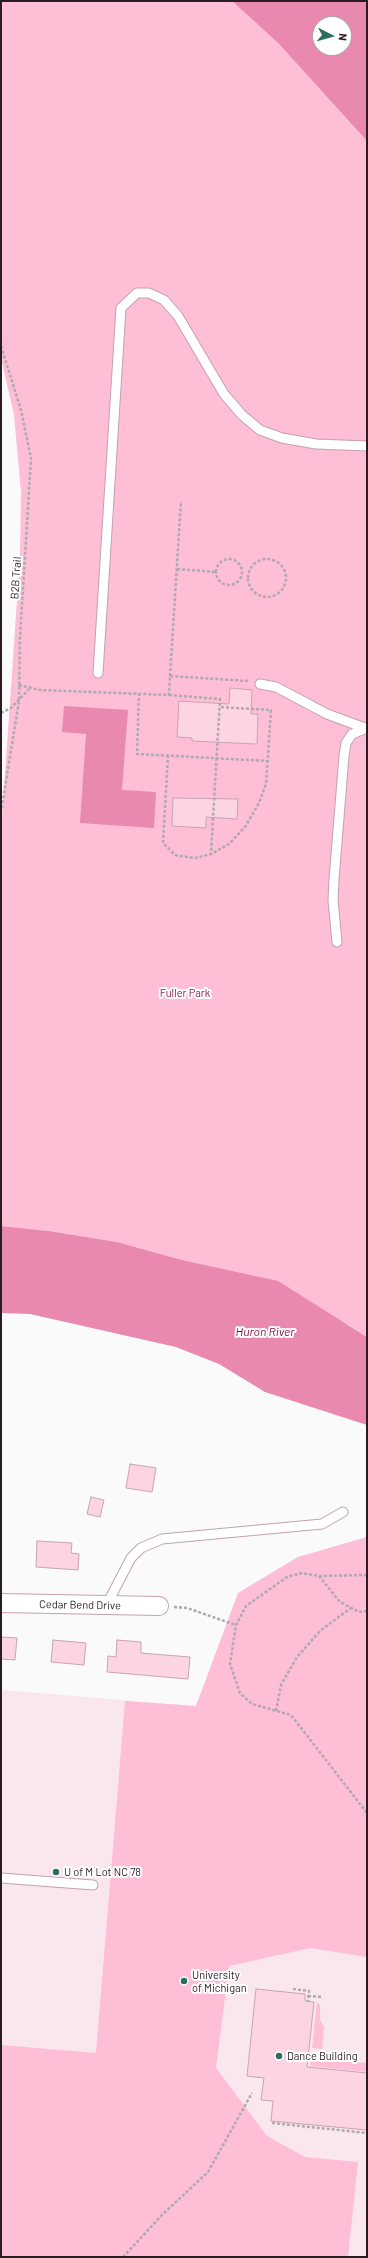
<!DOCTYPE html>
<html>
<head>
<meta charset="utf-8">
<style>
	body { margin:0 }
	#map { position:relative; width:368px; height:2258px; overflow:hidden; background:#fafafa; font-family:Barlow,sans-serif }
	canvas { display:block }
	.frame { position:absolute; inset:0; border:2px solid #2a1d22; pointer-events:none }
	.north { position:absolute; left:312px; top:16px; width:40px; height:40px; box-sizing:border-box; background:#fff; border:1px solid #aaa5a7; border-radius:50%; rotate:96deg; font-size:11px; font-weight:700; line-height:16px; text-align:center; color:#2a1d22 }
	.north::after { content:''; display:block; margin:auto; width:14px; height:18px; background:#2b6d5e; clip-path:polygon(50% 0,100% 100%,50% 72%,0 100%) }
</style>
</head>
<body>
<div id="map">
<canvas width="368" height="2258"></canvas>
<div class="frame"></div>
<div class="north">N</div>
</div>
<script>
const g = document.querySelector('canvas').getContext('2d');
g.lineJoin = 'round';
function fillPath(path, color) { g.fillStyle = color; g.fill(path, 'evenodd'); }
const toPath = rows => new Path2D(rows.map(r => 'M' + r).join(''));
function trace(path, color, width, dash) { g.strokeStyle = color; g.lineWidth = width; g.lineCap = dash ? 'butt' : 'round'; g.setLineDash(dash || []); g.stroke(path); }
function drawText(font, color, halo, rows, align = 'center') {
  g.font = font + ' Barlow,sans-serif'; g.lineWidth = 4; g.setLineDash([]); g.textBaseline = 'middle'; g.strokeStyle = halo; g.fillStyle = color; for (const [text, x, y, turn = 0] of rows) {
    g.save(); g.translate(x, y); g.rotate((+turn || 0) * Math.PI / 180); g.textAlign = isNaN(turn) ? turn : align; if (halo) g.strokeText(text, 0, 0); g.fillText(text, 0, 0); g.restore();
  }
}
fillPath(toPath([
	[367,1537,367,2257,1,2257,1,1690,196,1706,238,1593,298,1557]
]), '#fae7ed');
fillPath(toPath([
	[1,1,232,1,278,43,367,141,367,1337,349,1325,186,1261,117,1242,49,1231,1,1226,1,832,20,557,21,492,14,415,1,358],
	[367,1537,367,1957,310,1948,229,1966,216,2068,267,2136,305,2157,358,2162,348,2257,1,2257,1,2045,96,2053,125,1701,196,1706,238,1593,298,1557],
	[317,2002,320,2005,320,2020,324,2027,322,2049,312,2048],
	[311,2060,367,2063,367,2072,310,2066]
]), '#febed5');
fillPath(toPath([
	[232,1,364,1,367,4,367,141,278,43],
	[320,24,344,24,344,48,320,48],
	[64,706,128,710,122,790,156,792,154,828,80,823,86,734,62,732],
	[1,1226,49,1231,117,1242,186,1261,278,1281,367,1337,367,1425,265,1392,219,1364,176,1347,30,1314,1,1313]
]), '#e989af');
const building = toPath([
	[230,688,252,690,251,714,258,714,257,744,192,741,192,738,177,737,179,701,229,704,230,688],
	[173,798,238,799,237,819,206,817,206,828,172,826,173,798],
	[130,1464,156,1468,152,1492,126,1488,130,1464],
	[91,1497,104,1500,100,1517,87,1514,91,1497],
	[37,1541,72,1543,71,1553,79,1554,78,1570,36,1567,37,1541],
	[1,1637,17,1638,15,1660,1,1659,1,1637],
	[53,1640,86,1643,84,1665,51,1662,53,1640],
	[117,1640,141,1642,141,1653,190,1657,188,1679,107,1672,108,1656,116,1657,117,1640],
	[256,1989,305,1994,305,2001,314,2002,307,2067,367,2073,367,2130,271,2121,273,2101,261,2100,264,2078,247,2076,256,1989]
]);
fillPath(building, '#fdd4e2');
trace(building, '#c8a5b1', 1);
const service = toPath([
	[98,673,121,308,137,293,149,293,164,300,178,316,224,394,242,415,260,430,282,438,316,444,367,446],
	[260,684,276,687,327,714,365,728],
	[337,942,333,900,334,879,344,756,346,743,352,734,367,728],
	[106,1606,131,1558,141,1548,162,1539,322,1524,343,1512],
	[1,1878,93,1885]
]);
const minor = toPath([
	[1,1603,159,1606]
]);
trace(service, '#c4a1ad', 11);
trace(minor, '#c4a1ad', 20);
trace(toPath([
	[1,346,21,410,31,458,20,637,19,701,1,812],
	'248 578a19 19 0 1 1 38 0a19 19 0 1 1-38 0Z',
	'216 572a13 13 0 1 1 26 0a13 13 0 1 1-26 0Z',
	[177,569,216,572],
	[170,676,181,501],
	[19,685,40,690,169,695,170,676,248,681],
	[139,693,137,754,268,761],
	[169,695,220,699,211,853],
	[1,713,11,708,29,689],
	[168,755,163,843,175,855,195,858,211,854,229,844,245,827,259,803,266,784,271,710,219,707],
	[319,1576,367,1575],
	[174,1607,187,1608,236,1625],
	[367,1611,359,1612,340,1602,319,1576,302,1573,287,1577,246,1606,236,1625,230,1664,240,1693,252,1704,291,1715,367,1813],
	[276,1711,281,1685,297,1657,321,1630,351,1608],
	[293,1989,309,1991,308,2002],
	[308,1996,323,1997],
	[272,2123,367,2133],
	[123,2257,162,2215,208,2172,252,2093]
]), '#afaaac', 2.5, [3, 2]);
trace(service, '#fff', 9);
trace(minor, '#fff', 18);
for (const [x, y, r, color] of [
	[56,1872,4,"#2b6d5e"],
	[184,1981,4,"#2b6d5e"],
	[279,2056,4,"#2b6d5e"]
]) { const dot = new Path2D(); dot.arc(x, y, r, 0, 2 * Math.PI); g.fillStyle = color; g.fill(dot); trace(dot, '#fff', 1.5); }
drawText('11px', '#2a1d22', '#fff', [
	["B2B Trail",16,578,-86],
	["Cedar Bend Drive",80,1605,1]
]);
drawText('11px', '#8d1d55', '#fff', [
	["Fuller Park",185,993]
]);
drawText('11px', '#2a1d22', '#fff', [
	["U of M Lot NC 78",64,1872],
	["University",192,1975],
	["of Michigan",192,1988],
	["Dance Building",287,2056]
], 'left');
drawText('italic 12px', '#7f0949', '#fff', [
	["Huron River",265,1332]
]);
</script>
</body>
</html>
